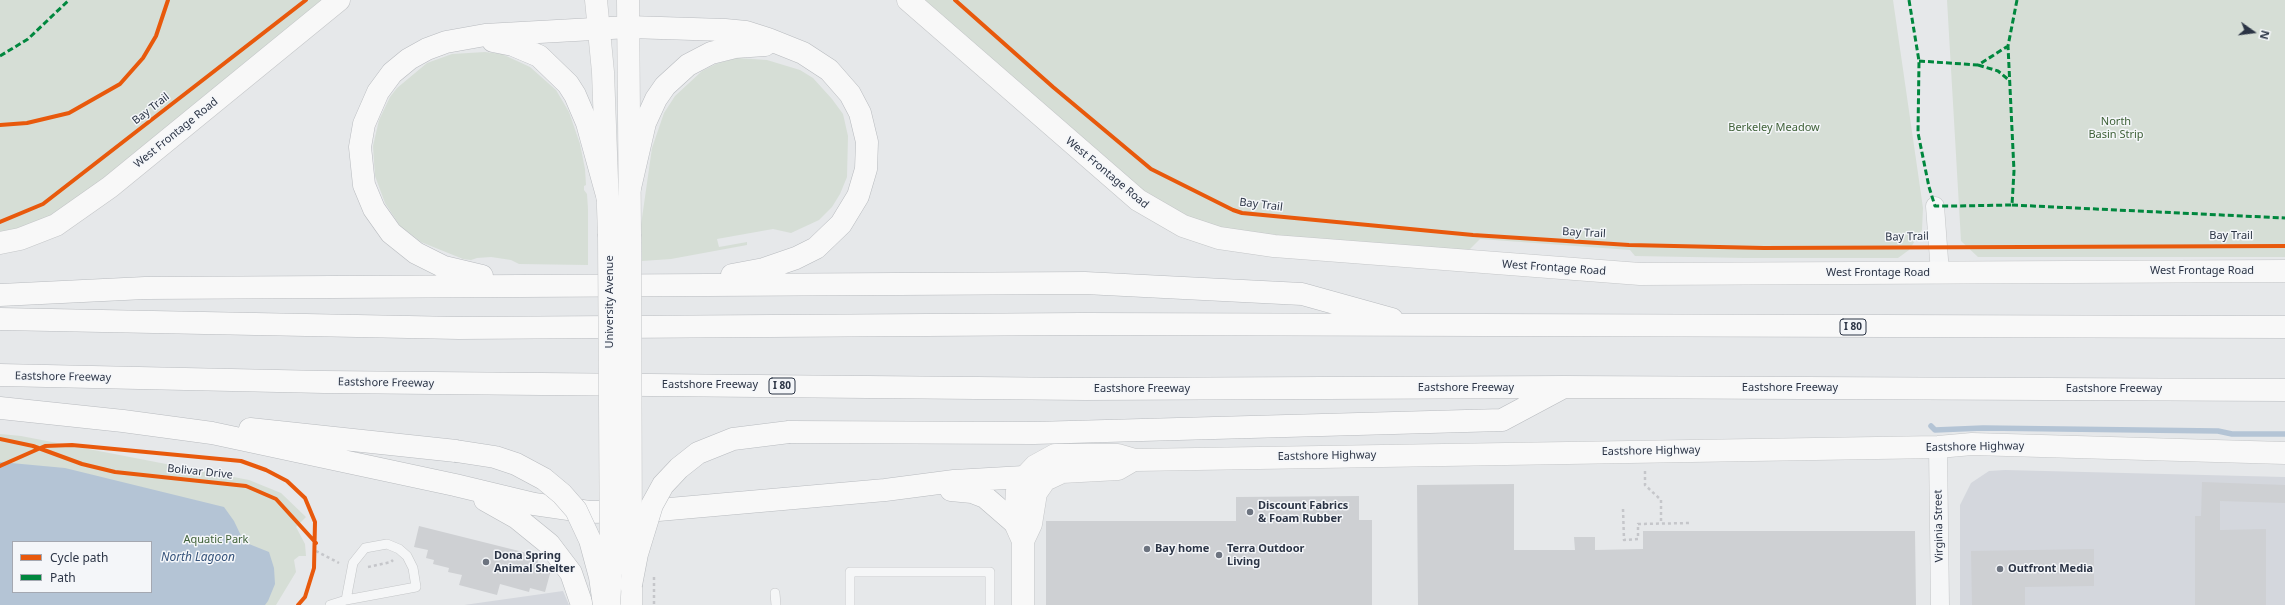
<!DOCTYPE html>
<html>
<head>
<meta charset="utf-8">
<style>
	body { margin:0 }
	#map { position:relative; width:2285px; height:605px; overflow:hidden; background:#e6e8ea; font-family:"Noto Sans",sans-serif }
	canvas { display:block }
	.legend { position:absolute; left:12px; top:541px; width:140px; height:52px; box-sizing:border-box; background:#f4f6f9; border:1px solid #a4a8b1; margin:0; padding:5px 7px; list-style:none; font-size:12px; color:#2b3445 }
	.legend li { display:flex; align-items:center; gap:8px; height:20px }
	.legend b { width:20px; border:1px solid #a4a8b1 }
	.north { position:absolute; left:2233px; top:12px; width:40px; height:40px; -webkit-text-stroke:3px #f4f6f9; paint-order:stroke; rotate:104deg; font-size:11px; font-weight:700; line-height:16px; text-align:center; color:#2b3445 }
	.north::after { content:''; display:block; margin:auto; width:14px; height:18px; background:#2b3445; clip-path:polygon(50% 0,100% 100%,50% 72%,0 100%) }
</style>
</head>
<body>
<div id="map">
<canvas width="2285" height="605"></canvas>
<ul class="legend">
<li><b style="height:5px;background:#e8590c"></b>Cycle path</li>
<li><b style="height:5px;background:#00873e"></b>Path</li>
</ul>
<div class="north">N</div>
</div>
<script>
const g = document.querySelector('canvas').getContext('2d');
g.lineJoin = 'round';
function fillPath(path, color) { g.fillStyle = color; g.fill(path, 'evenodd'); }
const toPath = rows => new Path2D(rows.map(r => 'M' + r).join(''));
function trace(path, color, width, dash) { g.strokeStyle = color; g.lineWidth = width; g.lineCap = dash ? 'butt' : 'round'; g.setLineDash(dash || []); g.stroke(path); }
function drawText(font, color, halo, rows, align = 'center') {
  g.font = font + ' "Noto Sans",sans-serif'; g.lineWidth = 3; g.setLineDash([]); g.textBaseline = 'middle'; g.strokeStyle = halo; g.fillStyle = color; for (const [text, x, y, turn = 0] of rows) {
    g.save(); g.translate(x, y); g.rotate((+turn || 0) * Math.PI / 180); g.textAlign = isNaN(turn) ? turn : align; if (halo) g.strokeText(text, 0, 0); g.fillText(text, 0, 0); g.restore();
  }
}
fillPath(toPath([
	[2005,470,2285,477,2285,605,1960,605,1960,505,1971,483,1989,471],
	[563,591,569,605,464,605]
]), '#d4d7dd');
fillPath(toPath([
	[0,0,339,0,110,187,0,243],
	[908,0,1893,0,1923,208,1922,230,1909,250,1898,258,1745,258,1635,256,1630,250,1480,239,1466,253,1275,237,1169,220],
	[1947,0,2285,0,2285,257,1978,257,1961,241],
	[485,52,502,54,530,67,556,90,569,112,580,144,585,169,586,185,584,186,584,190,587,194,588,209,588,265,519,264,511,260,491,257,477,258,471,260,463,259,421,242,400,226,385,203,375,176,373,146,379,120,390,97,397,88,427,63,452,54],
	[737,58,767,60,800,70,813,78,832,99,843,114,848,136,847,177,840,194,832,207,819,220,791,233,773,229,717,239,719,247,747,242,747,245,671,259,642,261,641,225,652,148,664,113,675,96,702,71,716,64],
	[0,434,21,436,249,480,281,493,306,517,296,527,305,544,306,556,299,556,294,560,296,572,276,605,0,605],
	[13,542,151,542,151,592,13,592]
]), '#d6ded6');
fillPath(toPath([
	[0,462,65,468,224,507,234,521,244,542,269,552,274,568,275,584,268,601,265,605,0,605],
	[13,542,151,542,151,592,13,592]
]), '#b4c4d5');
trace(toPath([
	[1931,426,1935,430,1983,428,2218,431,2232,434,2285,434]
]), '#b4c4d5', 5.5);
fillPath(toPath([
	[2202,482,2285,485,2285,503,2220,501,2220,530,2266,529,2266,605,2195,605,2195,516,2201,516],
	[1514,484,1514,550,1575,550,1574,537,1595,537,1595,550,1643,549,1643,531,1915,531,1916,605,1418,605,1417,485],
	[1359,496,1359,520,1372,520,1372,605,1046,605,1046,521,1236,521,1236,497],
	[419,526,539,556,537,567,551,570,545,592,530,588,529,592,500,584,497,595,459,585,462,575,448,572,449,568,433,564,434,560,426,558,428,550,414,547],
	[2094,549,2094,586,2025,587,2025,605,1972,605,1971,551]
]), '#ced0d3');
const lane = toPath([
	[775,593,776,605],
	[330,605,346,600,416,587,413,568,407,556,399,549,387,544,365,548,353,563,346,600],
	[850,605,850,572,990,572,990,605]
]);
const street = toPath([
	[1935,206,1940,273],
	[1938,447,1940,605]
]);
const secondary = toPath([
	[596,0,603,72,609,234],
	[628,0,630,234],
	[908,0,1138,200,1183,226,1219,238,1274,246,1640,274,2285,271],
	[0,243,20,239,56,225,110,187,339,0],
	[1023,541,1031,524,1036,493,1045,480,1062,472,1118,469,1130,462],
	[631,585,631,605],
	[1023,605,1023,541,1015,523,1017,491,1020,482,1035,466,1055,455,1118,455,1135,460,1938,447,1972,444,2285,453]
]);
const highway = toPath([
	[493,41,513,45,539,56,568,84,575,95,587,123,608,199],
	[630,188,645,123,656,99,665,86,688,65,711,53,735,47,765,45],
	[482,276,444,267,416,253,391,233,374,209,364,185,360,147,364,124,378,92,392,73,409,59,427,49,446,42,485,35,629,27,725,30,746,32,768,39,803,53,829,70,850,94,860,113,867,142,866,169,858,196,841,224,816,248,796,258,764,269,732,275],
	[0,295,145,288,1085,283,1302,294,1392,319],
	[0,319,459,328,1082,324,2285,327],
	[0,375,324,382,1085,389,1564,387,2285,390],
	[0,408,123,421,212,433,455,485,534,504,589,512,647,511,885,490,954,481,1024,477,1045,480],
	[250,429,456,451],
	[789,432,1034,433,1502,420,1562,388],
	[951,490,972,492,985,497,1015,523],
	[485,500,517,518,549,544,571,573,582,605]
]);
trace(lane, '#c4c6c8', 10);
trace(street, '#c4c6c8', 19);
trace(secondary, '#c4c6c8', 23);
trace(highway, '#b8bbbf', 23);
trace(toPath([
	[1645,471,1645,485,1661,500,1661,523],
	[1623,509,1624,540,1638,539,1638,524,1691,523],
	[316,551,339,563],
	[368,567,391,562,393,560],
	[654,577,654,605]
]), '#c5c6ca', 2.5, [3, 3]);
trace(lane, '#f5f6f7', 9);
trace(street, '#f5f6f7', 18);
trace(secondary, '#f8f8f8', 22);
trace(highway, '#f8f8f8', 22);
const secondaryBridge = toPath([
	[630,234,631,568],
	[609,604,611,572,609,234]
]);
const highwayBridge = toPath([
	[456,451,495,457,516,464,544,479,562,494,576,510,590,540,600,577,604,605],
	[631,585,637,554,652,505,663,485,679,468,698,453,733,439,789,432]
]);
trace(secondaryBridge, '#c4c6c8', 23, []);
trace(highwayBridge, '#b8bbbf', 23, []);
trace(secondaryBridge, '#f8f8f8', 22);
trace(highwayBridge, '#f8f8f8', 22);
trace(toPath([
	[1909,0,1919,61,1918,133,1929,187,1935,206,1955,206,2012,205,2014,171,2008,46,2017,0],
	[0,56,28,39,69,0],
	[1919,61,1978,65,2008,46],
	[1978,65,1998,71,2010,81],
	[2012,205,2285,218]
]), '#00873e', 3, [6, 3]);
trace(toPath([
	[955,0,1053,87,1151,169,1233,210,1242,213,1473,235,1629,245,1764,248,2285,246],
	[0,125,27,123,69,113,120,84,143,58,156,36,168,0],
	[0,222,43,204,306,0],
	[0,439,33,446,82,464,115,472,246,486,276,499,316,543],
	[0,466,45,446,72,445,241,461,266,470,287,481,305,498,315,522,314,568,305,597,298,605]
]), '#e8590c', 4);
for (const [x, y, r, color] of [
	[1250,512,4,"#6c737f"],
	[1147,549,4,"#6c737f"],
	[1219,555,4,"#6c737f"],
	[486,562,4,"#6c737f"],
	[2000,569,4,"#6c737f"]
]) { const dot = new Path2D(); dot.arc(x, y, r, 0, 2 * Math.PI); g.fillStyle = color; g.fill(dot); trace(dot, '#f4f6f9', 1.5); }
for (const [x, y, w] of [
	[1853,327,26],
	[782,386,26]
]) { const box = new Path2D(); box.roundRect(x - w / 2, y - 8, w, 16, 3); g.fillStyle = '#f4f6f9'; g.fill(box); trace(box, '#2b3445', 1); }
drawText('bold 10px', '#2b3445', null, [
	["I 80",1853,327],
	["I 80",782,386]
]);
drawText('11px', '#2b3445', '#f4f6f9', [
	["Bay Trail",151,109,-38],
	["West Frontage Road",176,133,-39],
	["West Frontage Road",1107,173,40],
	["Bay Trail",1261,205,7],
	["Bay Trail",1584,233,3],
	["Bay Trail",2231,236],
	["Bay Trail",1907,237,-1],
	["West Frontage Road",1554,268,4],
	["West Frontage Road",2202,271],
	["West Frontage Road",1878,273],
	["University Avenue",610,302,-90],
	["Eastshore Freeway",63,377,1],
	["Eastshore Freeway",386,383,1],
	["Eastshore Freeway",710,385],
	["Eastshore Freeway",1466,388],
	["Eastshore Freeway",1790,388],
	["Eastshore Freeway",1142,389],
	["Eastshore Freeway",2114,389],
	["Eastshore Highway",1975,447,-1],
	["Eastshore Highway",1651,451,-1],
	["Eastshore Highway",1327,456,-1],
	["Bolivar Drive",200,472,6],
	["Virginia Street",1939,526,-91]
]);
drawText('11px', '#3f6138', '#f4f6f9', [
	["North",2116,122],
	["Basin Strip",2116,135],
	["Berkeley Meadow",1774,128],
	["Aquatic Park",216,540]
]);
drawText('bold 11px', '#2b3445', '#f4f6f9', [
	["Discount Fabrics",1258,506],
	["& Foam Rubber",1258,519],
	["Bay home",1155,549],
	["Terra Outdoor",1227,549],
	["Living",1227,562],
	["Dona Spring",494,556],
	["Animal Shelter",494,569],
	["Outfront Media",2008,569]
], 'left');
drawText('italic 12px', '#34527a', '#f4f6f9', [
	["North Lagoon",198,558]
]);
</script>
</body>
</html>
